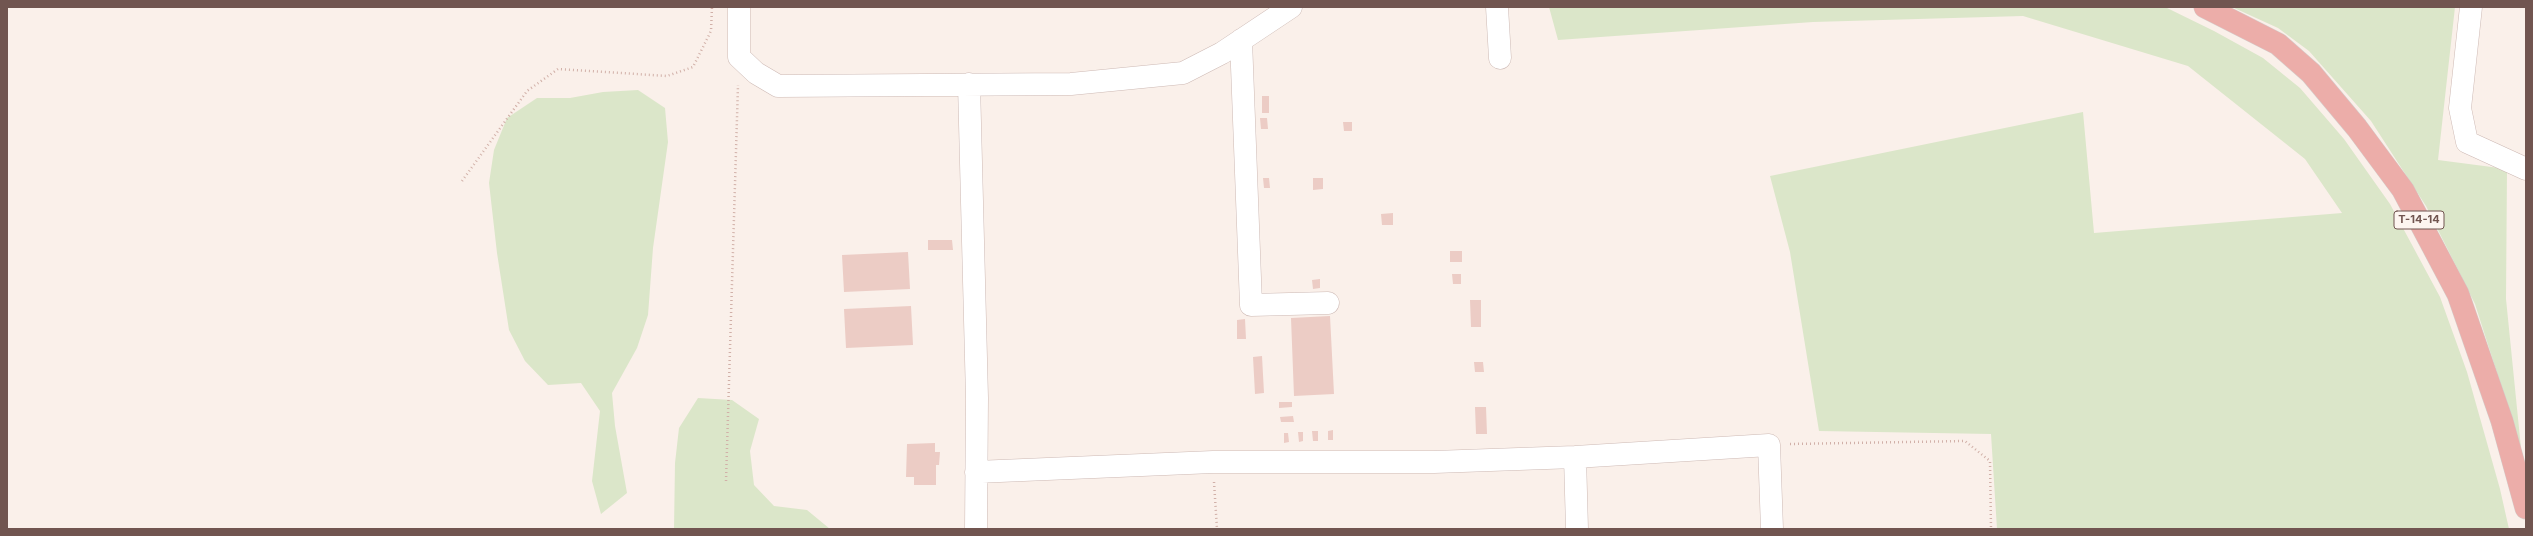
<!DOCTYPE html>
<html>
<head>
<meta charset="utf-8">
<style>
	body { margin:0 }
	#map { position:relative; width:2533px; height:536px; overflow:hidden; background:#faf0ea; font-family:Inter,sans-serif }
	canvas { display:block }
	.frame { position:absolute; inset:0; border:8px solid #715550; pointer-events:none }
</style>
</head>
<body>
<div id="map">
<canvas width="2533" height="536"></canvas>
<div class="frame"></div>
</div>
<script>
const g = document.querySelector('canvas').getContext('2d');
g.lineJoin = 'round';
function fillPath(path, color) { g.fillStyle = color; g.fill(path, 'evenodd'); }
const toPath = rows => new Path2D(rows.map(r => 'M' + r).join(''));
function trace(path, color, width, dash) { g.strokeStyle = color; g.lineWidth = width; g.lineCap = dash ? 'butt' : 'round'; g.setLineDash(dash || []); g.stroke(path); }
function drawText(font, color, halo, rows, align = 'center') {
  g.font = font + ' Inter,sans-serif'; g.lineWidth = 3; g.setLineDash([]); g.textBaseline = 'middle'; g.strokeStyle = halo; g.fillStyle = color; for (const [text, x, y, turn = 0] of rows) {
    g.save(); g.translate(x, y); g.rotate((+turn || 0) * Math.PI / 180); g.textAlign = isNaN(turn) ? turn : align; if (halo) g.strokeText(text, 0, 0); g.fillText(text, 0, 0); g.restore();
  }
}
fillPath(toPath([
	[1549,7,2165,7,2214,31,2263,58,2300,88,2344,139,2390,204,2440,297,2467,372,2500,489,2509,529,1997,529,1991,434,1819,431,1790,252,1770,176,2083,112,2094,233,2342,213,2305,159,2188,66,2023,16,1813,22,1558,40],
	[2232,7,2455,7,2438,160,2507,169,2506,299,2521,448,2475,304,2426,206,2371,121,2309,51,2278,28],
	[638,90,665,108,668,142,653,248,648,315,637,348,612,393,615,426,627,493,601,514,592,481,600,411,581,383,548,385,525,361,509,330,497,253,489,183,494,150,507,118,537,98,570,98,603,92],
	[698,398,732,400,759,419,750,451,754,485,774,506,807,510,830,529,674,529,675,463,679,428]
]), '#dbe6c9');
fillPath(toPath([
	[1262,96,1269,96,1269,113,1262,113],
	[1260,118,1267,118,1268,129,1261,129],
	[1343,122,1352,122,1352,131,1344,131],
	[1263,178,1269,178,1270,188,1264,188],
	[1313,178,1323,178,1323,189,1313,190],
	[1393,213,1393,225,1382,225,1381,214],
	[928,240,952,240,953,250,928,250],
	[1450,251,1462,251,1462,262,1450,262],
	[908,252,910,289,844,292,842,255],
	[1452,274,1461,274,1461,284,1453,284],
	[1320,279,1320,288,1313,289,1312,280],
	[1470,300,1481,300,1481,327,1471,327],
	[911,306,913,345,846,348,844,309],
	[1330,316,1334,394,1294,396,1291,318],
	[1245,319,1246,339,1237,339,1237,320],
	[1262,356,1264,393,1255,394,1253,357],
	[1474,362,1483,362,1484,372,1475,372],
	[1279,402,1292,402,1292,407,1279,408],
	[1475,407,1486,407,1487,434,1476,434],
	[1293,416,1294,422,1281,422,1280,417],
	[1333,430,1333,440,1328,440,1328,431],
	[1312,431,1318,431,1318,441,1313,441],
	[1298,432,1303,432,1303,441,1299,442],
	[1284,433,1288,433,1289,442,1284,443],
	[935,443,935,452,940,452,939,465,936,465,936,485,914,485,914,477,906,477,907,444]
]), '#ecccc5');
const minor = toPath([
	[739,7,739,57,756,73,778,86,1071,84,1183,73,1222,53,1291,7],
	[1497,7,1500,58],
	[2471,7,2460,108,2467,142,2526,169],
	[1241,40,1251,305,1328,303],
	[969,84,977,398,976,529],
	[1575,457,1577,529],
	[976,472,1213,462,1434,462,1575,457,1769,445,1772,529]
]);
const highway = toPath([
	[2205,7,2278,44,2311,73,2357,128,2403,190,2458,294,2502,421,2526,508]
]);
trace(minor, '#cdb9b4', 23);
trace(highway, '#d4ccca', 23);
trace(toPath([
	[462,181,527,91,558,69,667,76,693,67,711,31,712,7],
	[1790,444,1965,441,1990,461,1991,529],
	[726,481,738,85],
	[1214,482,1217,529]
]), '#d1b0a8', 2.5, [1, 3]);
trace(minor, '#fff', 22);
trace(highway, '#ecada9', 22);
for (const [x, y, w] of [
	[2419,220,50]
]) { const box = new Path2D(); box.roundRect(x - w / 2, y - 9, w, 18, 3); g.fillStyle = '#fdf5f0'; g.fill(box); trace(box, '#715550', 1); }
drawText('bold 11px', '#715550', null, [
	["Т-14-14",2419,220]
]);
</script>
</body>
</html>
